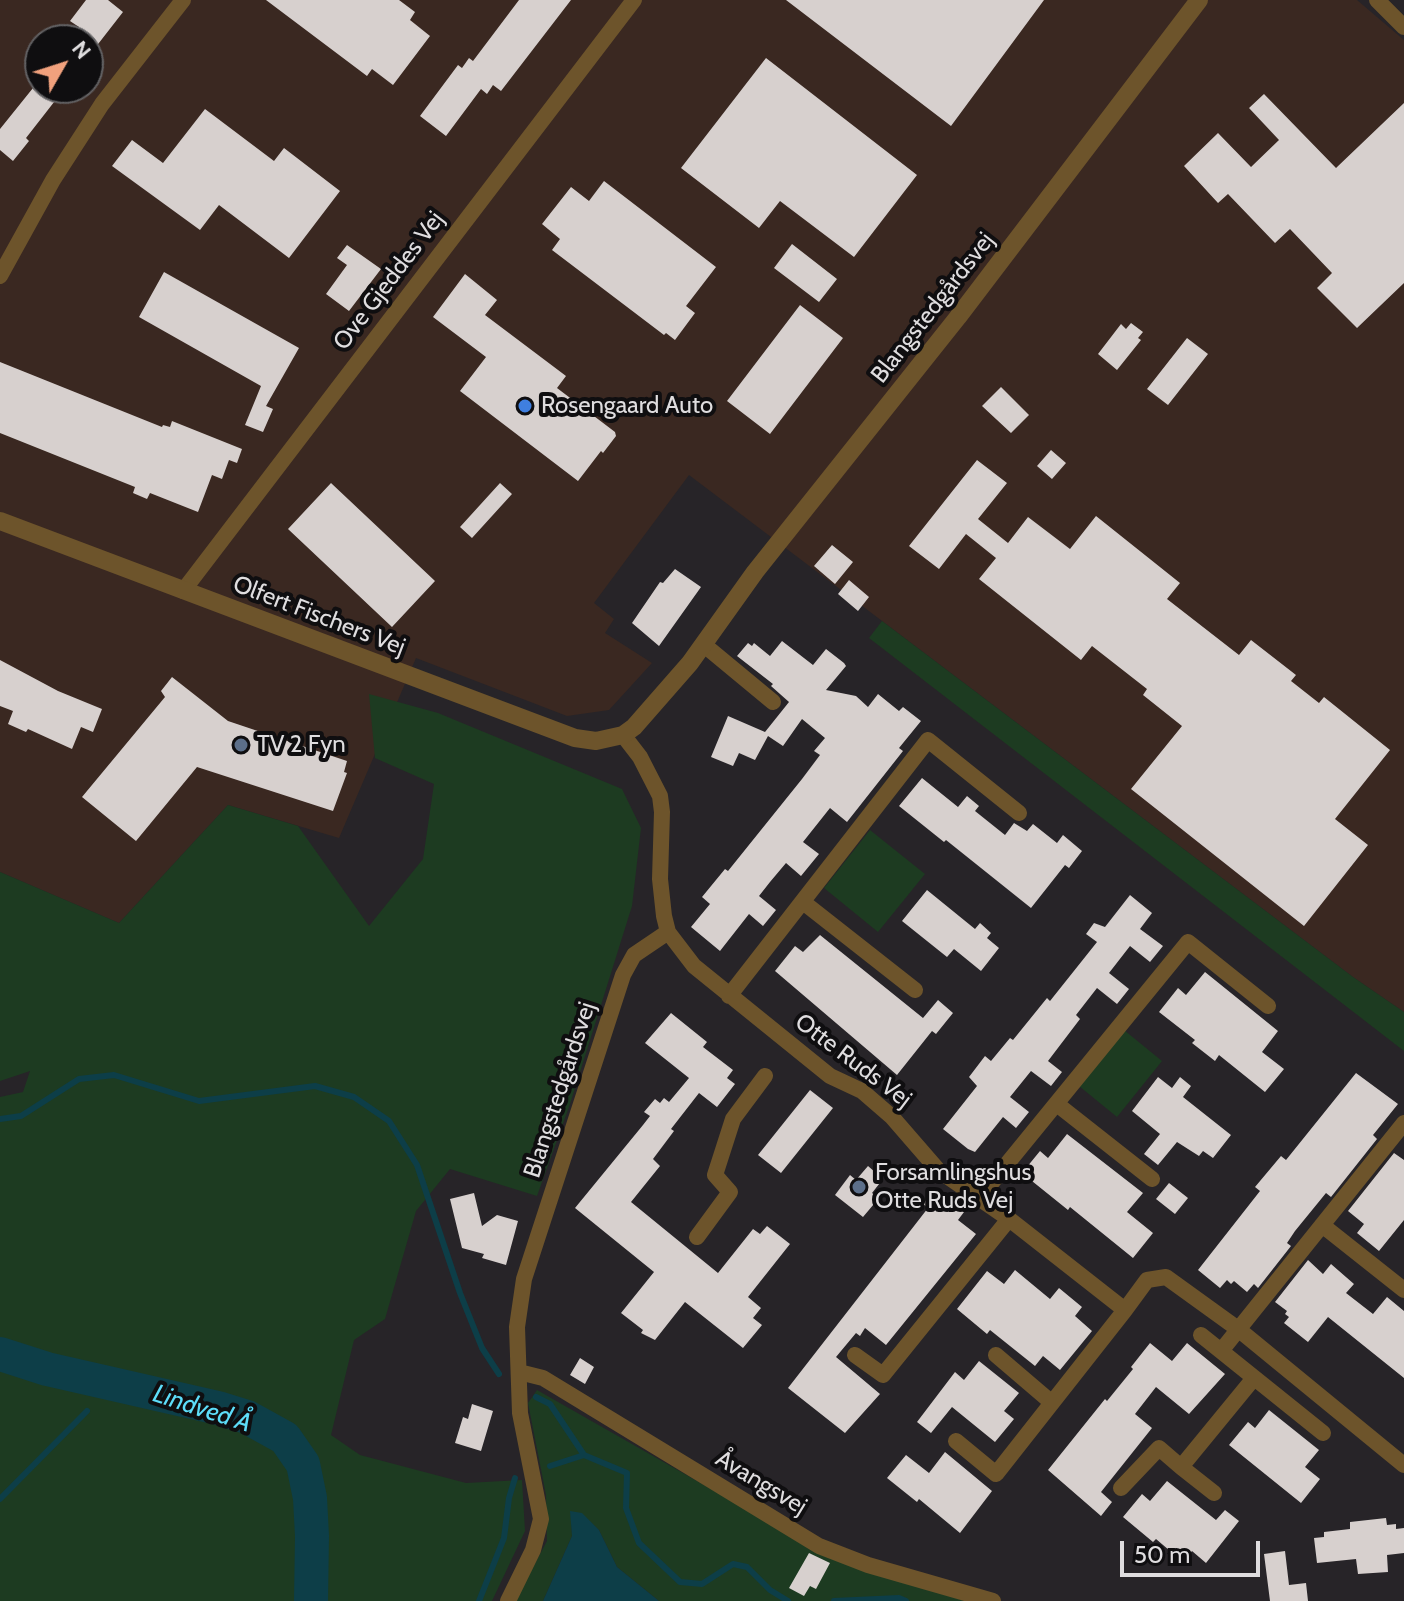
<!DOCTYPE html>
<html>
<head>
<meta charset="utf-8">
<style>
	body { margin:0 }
	#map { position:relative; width:1404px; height:1601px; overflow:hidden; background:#272428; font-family:Cabin,sans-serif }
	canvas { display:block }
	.north { position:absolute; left:24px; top:24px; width:80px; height:80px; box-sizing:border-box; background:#0f0e10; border:2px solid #626163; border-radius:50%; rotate:51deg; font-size:22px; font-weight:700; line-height:32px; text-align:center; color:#dfdddf }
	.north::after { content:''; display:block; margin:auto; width:28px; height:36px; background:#f1a17d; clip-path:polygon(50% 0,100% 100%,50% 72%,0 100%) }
	.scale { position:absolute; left:1120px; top:1541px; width:140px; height:36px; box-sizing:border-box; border:4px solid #dfdddf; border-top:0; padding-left:10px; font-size:24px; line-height:28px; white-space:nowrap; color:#dfdddf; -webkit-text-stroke:6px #0f0e10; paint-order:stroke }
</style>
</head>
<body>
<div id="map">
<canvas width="1404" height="1601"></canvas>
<div class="north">N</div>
<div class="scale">50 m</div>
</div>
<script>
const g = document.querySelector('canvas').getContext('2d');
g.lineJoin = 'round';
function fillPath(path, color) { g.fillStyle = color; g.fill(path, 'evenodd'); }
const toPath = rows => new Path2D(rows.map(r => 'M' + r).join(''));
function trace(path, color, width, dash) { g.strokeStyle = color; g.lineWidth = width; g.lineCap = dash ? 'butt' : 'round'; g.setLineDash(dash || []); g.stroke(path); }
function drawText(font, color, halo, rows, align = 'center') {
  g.font = font + ' Cabin,sans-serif'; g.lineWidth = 8; g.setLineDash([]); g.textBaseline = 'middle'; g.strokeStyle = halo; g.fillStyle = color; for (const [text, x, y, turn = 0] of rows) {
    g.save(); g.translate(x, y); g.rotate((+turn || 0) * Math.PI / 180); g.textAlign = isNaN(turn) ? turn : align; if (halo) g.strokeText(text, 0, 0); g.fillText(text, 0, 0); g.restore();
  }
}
fillPath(toPath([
	[0,0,1357,0,1404,40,1404,1012,1353,977,689,475,594,603,614,619,605,633,652,663,609,710,567,716,416,658,339,838,228,805,119,923,0,872],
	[40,40,88,40,88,88,40,88]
]), '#3a2821');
fillPath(toPath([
	[882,621,1353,977,1404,1012,1404,1051,869,638],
	[369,694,438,713,622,789,641,828,632,906,570,1104,537,1196,450,1169,416,1211,385,1319,354,1340,331,1435,360,1455,466,1483,522,1480,525,1531,492,1601,0,1601,0,1097,23,1092,30,1071,0,1081,0,872,119,923,228,805,298,826,369,926,423,859,434,784,375,758],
	[870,830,925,874,878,932,824,888],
	[1124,1030,1162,1061,1117,1117,1079,1086],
	[537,1390,820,1551,965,1601,659,1601,617,1567,599,1530,582,1514,571,1512,572,1536,543,1601,515,1601,547,1541,546,1495,528,1403]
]), '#1d3b21');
fillPath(toPath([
	[570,1511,582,1513,599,1530,617,1567,659,1601,543,1601,572,1536]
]), '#0d3e48');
trace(toPath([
	[0,1119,21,1116,79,1079,114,1075,199,1101,315,1086,354,1097,389,1121,417,1165,460,1293,482,1348,499,1374],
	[536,1397,550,1404,584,1455],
	[550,1466,584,1455,627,1473,626,1508,639,1543,680,1582,702,1584,733,1564,747,1567,770,1590,788,1601],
	[0,1499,87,1411],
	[479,1601,504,1538,509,1498,515,1478],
	[834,1601,899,1598,906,1601]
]), '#0d3e48', 6);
trace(toPath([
	[0,1354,47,1369,218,1408,247,1417,285,1438,303,1464,310,1498,312,1536,311,1601]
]), '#0d3e48', 34);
fillPath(toPath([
	[86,0,108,0,123,12,88,57,88,40,69,40,79,27,70,21],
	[266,0,399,0,415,12,410,20,430,36,393,85,372,69,367,76],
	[519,0,571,0,501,91,493,85,487,94,481,89,446,136,420,116,458,65,462,68,469,58,473,61],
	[786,0,1044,0,951,126],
	[766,58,917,175,854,257,780,201,759,228,681,168],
	[33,88,65,88,26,138,29,141,13,161,0,150,0,129],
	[1264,94,1336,168,1404,103,1404,283,1357,328,1317,288,1332,273,1290,229,1275,243,1228,194,1218,203,1184,166,1218,133,1251,167,1279,140,1249,108],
	[205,109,274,161,284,148,340,191,289,258,219,205,200,230,112,166,132,140,163,163],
	[604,181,716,267,686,306,695,313,675,340,666,333,664,335,552,250,560,239,542,224,571,187,589,201],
	[792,244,837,279,819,302,774,268],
	[347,245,381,269,349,311,326,294,347,265,337,258],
	[164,272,299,348,266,406,273,409,263,432,245,425,261,386,139,317],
	[465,274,497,300,485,315,566,376,557,388,615,432,616,436,603,453,601,451,578,481,460,391,486,357,433,317],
	[800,305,843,338,770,434,727,401],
	[1131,323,1143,332,1138,338,1141,340,1117,370,1098,354,1121,324,1126,329],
	[1187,338,1208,354,1168,405,1147,389],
	[0,362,162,427,163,425,170,427,172,421,242,449,237,463,229,460,222,479,212,475,198,512,150,493,147,499,133,493,135,487,0,433],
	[1001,387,1029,415,1011,433,982,406],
	[1051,450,1066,463,1052,479,1037,466],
	[977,460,1007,483,978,519,1008,543,1028,517,1070,549,1096,516,1180,583,1167,599,1239,655,1251,640,1296,675,1291,681,1319,703,1324,697,1390,750,1335,819,1368,845,1304,926,1131,789,1182,726,1143,695,1147,689,1092,646,1081,660,979,579,996,558,966,534,939,569,909,546],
	[331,483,435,581,392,627,288,529],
	[500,483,512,494,472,538,460,527],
	[832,545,853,562,835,584,814,566],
	[675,569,701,587,659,646,632,623,660,582,663,583],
	[849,580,869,597,858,611,838,594],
	[782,641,813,665,826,649,844,663,846,666,826,690,856,696,868,707,878,694,899,711,903,707,921,721,899,748,903,751,847,822,830,808,803,842,819,854,801,876,786,863,770,882,759,896,776,910,763,926,749,914,720,951,691,927,710,904,702,897,725,869,728,871,802,779,820,755,814,751,825,738,802,719,783,746,768,736,755,760,739,753,733,766,711,757,728,716,765,732,789,702,771,686,773,684,737,656,748,643,752,646,754,643,770,656],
	[0,660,58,691,102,709,93,732,81,727,72,749,28,729,26,732,8,724,13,711,0,706],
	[172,677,228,721,347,761,344,772,347,773,333,811,197,767,136,841,82,797,165,697,161,691],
	[922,778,958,807,967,796,979,806,975,811,1005,835,1014,823,1027,831,1033,824,1057,843,1063,835,1082,851,1069,868,1065,865,1031,908,946,840,944,842,899,806],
	[927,890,975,929,980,923,991,933,987,938,999,948,981,971,954,949,947,957,902,921],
	[1130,895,1152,913,1140,929,1163,946,1150,962,1130,946,1109,973,1129,989,1117,1004,1097,988,1076,1015,1080,1019,1048,1061,1062,1072,1051,1086,1031,1071,1010,1097,1029,1112,1016,1128,1003,1117,975,1152,968,1149,943,1129,977,1086,969,1077,985,1056,991,1061,1010,1038,1013,1040,1047,998,1050,1001,1097,942,1086,934,1094,923,1105,927],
	[820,935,923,1018,938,1000,953,1013,936,1034,932,1031,897,1075,775,971,795,946,803,952],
	[1205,972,1278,1031,1262,1052,1284,1069,1265,1092,1219,1055,1215,1061,1192,1043,1195,1040,1159,1012,1178,988,1186,995],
	[671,1013,707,1042,703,1047,733,1070,727,1078,735,1084,717,1107,699,1093,671,1129,674,1131,653,1159,660,1166,631,1202,718,1273,753,1229,760,1234,767,1226,790,1244,748,1297,761,1308,753,1318,762,1325,743,1348,685,1302,655,1340,641,1333,643,1330,621,1313,654,1272,575,1208,643,1125,650,1116,644,1112,655,1099,660,1103,664,1098,669,1102,689,1078,645,1043],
	[1356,1073,1398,1104,1373,1135,1377,1139,1331,1197,1326,1193,1295,1231,1287,1243,1291,1246,1258,1288,1254,1284,1247,1292,1234,1281,1231,1284,1227,1280,1220,1288,1198,1270,1260,1191,1255,1187,1281,1156,1286,1160],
	[1158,1077,1172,1088,1180,1077,1191,1086,1183,1097,1231,1135,1213,1158,1203,1151,1199,1156,1177,1142,1158,1165,1144,1154,1160,1134,1132,1111],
	[810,1090,833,1108,781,1173,758,1155],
	[1067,1134,1143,1193,1127,1212,1153,1233,1133,1258,1070,1207,1068,1210,1022,1173,1040,1151,1048,1158],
	[1394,1153,1404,1160,1404,1220,1379,1251,1357,1233,1364,1224,1348,1211],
	[868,1166,883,1179,872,1193,879,1198,863,1217,835,1195,850,1175,856,1180],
	[1169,1183,1188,1198,1175,1214,1156,1199],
	[935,1189,964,1212,958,1220,976,1234,886,1345,865,1328,860,1336,856,1333,836,1357,880,1394,845,1433,788,1388,928,1208,923,1204],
	[474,1193,482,1226,497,1215,518,1221,506,1265,482,1258,484,1254,462,1248,450,1199],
	[1308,1260,1323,1274,1331,1264,1354,1284,1346,1293,1373,1314,1387,1297,1404,1311,1404,1378,1328,1317,1308,1342,1284,1323,1289,1317,1285,1314,1287,1311,1275,1302],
	[1015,1270,1050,1299,1059,1288,1082,1307,1075,1316,1092,1331,1060,1370,1043,1356,1035,1366,990,1330,987,1334,957,1309,987,1271,1004,1284],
	[1150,1343,1172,1361,1187,1343,1225,1374,1189,1414,1156,1387,1135,1414,1152,1428,1101,1492,1112,1502,1101,1516,1048,1470,1105,1399,1107,1401,1133,1369,1131,1367],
	[580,1358,594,1367,585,1384,570,1375],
	[979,1361,1019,1393,1004,1411,1014,1419,995,1442,952,1407,931,1433,917,1422,955,1372,964,1380],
	[472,1404,493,1411,481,1451,455,1443,463,1417,468,1419],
	[1269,1410,1319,1450,1305,1467,1320,1479,1301,1503,1229,1445,1248,1422,1255,1428],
	[945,1452,992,1491,960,1533,919,1499,917,1502,887,1478,906,1455,929,1473],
	[1167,1481,1216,1520,1225,1510,1239,1521,1206,1563,1192,1551,1183,1562,1156,1539,1153,1542,1123,1517,1142,1494,1150,1501],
	[1386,1518,1387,1525,1396,1524,1396,1529,1404,1528,1404,1553,1387,1555,1388,1572,1358,1574,1356,1559,1317,1563,1314,1538,1324,1537,1324,1532,1350,1529,1350,1522],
	[1285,1551,1289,1585,1306,1583,1308,1601,1270,1601,1264,1554],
	[809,1553,830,1563,816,1589,810,1586,804,1596,789,1588]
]), '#d7d0ce');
trace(toPath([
	[1377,0,1404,27],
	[0,276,53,180,102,104,183,0],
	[183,591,634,0],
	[703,644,773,702],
	[623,735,640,757,660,796,662,812,660,879,664,916,668,932,694,966,830,1076,862,1091,892,1117,938,1170,1009,1219,1125,1310,1147,1280,1166,1277,1238,1329,1404,1465],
	[803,902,915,990],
	[729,996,928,740,1019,813],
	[1058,1105,1152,1179],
	[980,1197,1188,942,1268,1006],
	[1322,1225,1404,1290],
	[697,1237,730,1192,715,1175,733,1119,765,1076],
	[1201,1335,1323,1433],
	[1221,1351,1404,1123],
	[855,1355,883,1375,1009,1219],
	[996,1355,1051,1402],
	[519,1372,543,1378,819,1546,868,1565,993,1601],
	[956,1441,996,1474,1125,1310],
	[1121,1488,1159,1448,1181,1467],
	[1214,1493,1181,1467,1254,1378],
	[508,1601,533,1550,541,1519,520,1413,517,1327,524,1279,623,975,634,955,668,932]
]), '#6d542b', 16);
trace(toPath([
	[0,521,575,738,596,741,623,735,634,727,690,663,755,572,958,317,1199,0]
]), '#6d542b', 18);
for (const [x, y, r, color] of [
	[525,406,8,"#3f7fe0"],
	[241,745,8,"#5c6f8a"],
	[859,1187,8,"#5c6f8a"]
]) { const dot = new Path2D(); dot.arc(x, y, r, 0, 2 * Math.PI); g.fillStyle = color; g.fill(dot); trace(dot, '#0f0e10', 3); }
drawText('24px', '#dfdddf', '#0f0e10', [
	["Ove Gjeddes Vej",389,281,-53],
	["Blangstedgårdsvej",933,308,-52],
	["Olfert Fischers Vej",319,616,21],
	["Otte Ruds Vej",853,1061,37],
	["Blangstedgårdsvej",560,1090,-72],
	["Åvangsvej",761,1483,31]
]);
drawText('24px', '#dfdddf', '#0f0e10', [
	["Rosengaard Auto",541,406],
	["TV 2 Fyn",257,745],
	["Forsamlingshus",875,1173],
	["Otte Ruds Vej",875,1201]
], 'left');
drawText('italic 26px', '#5dddf9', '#0f0e10', [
	["Lindved Å",202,1409,18]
]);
</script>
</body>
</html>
